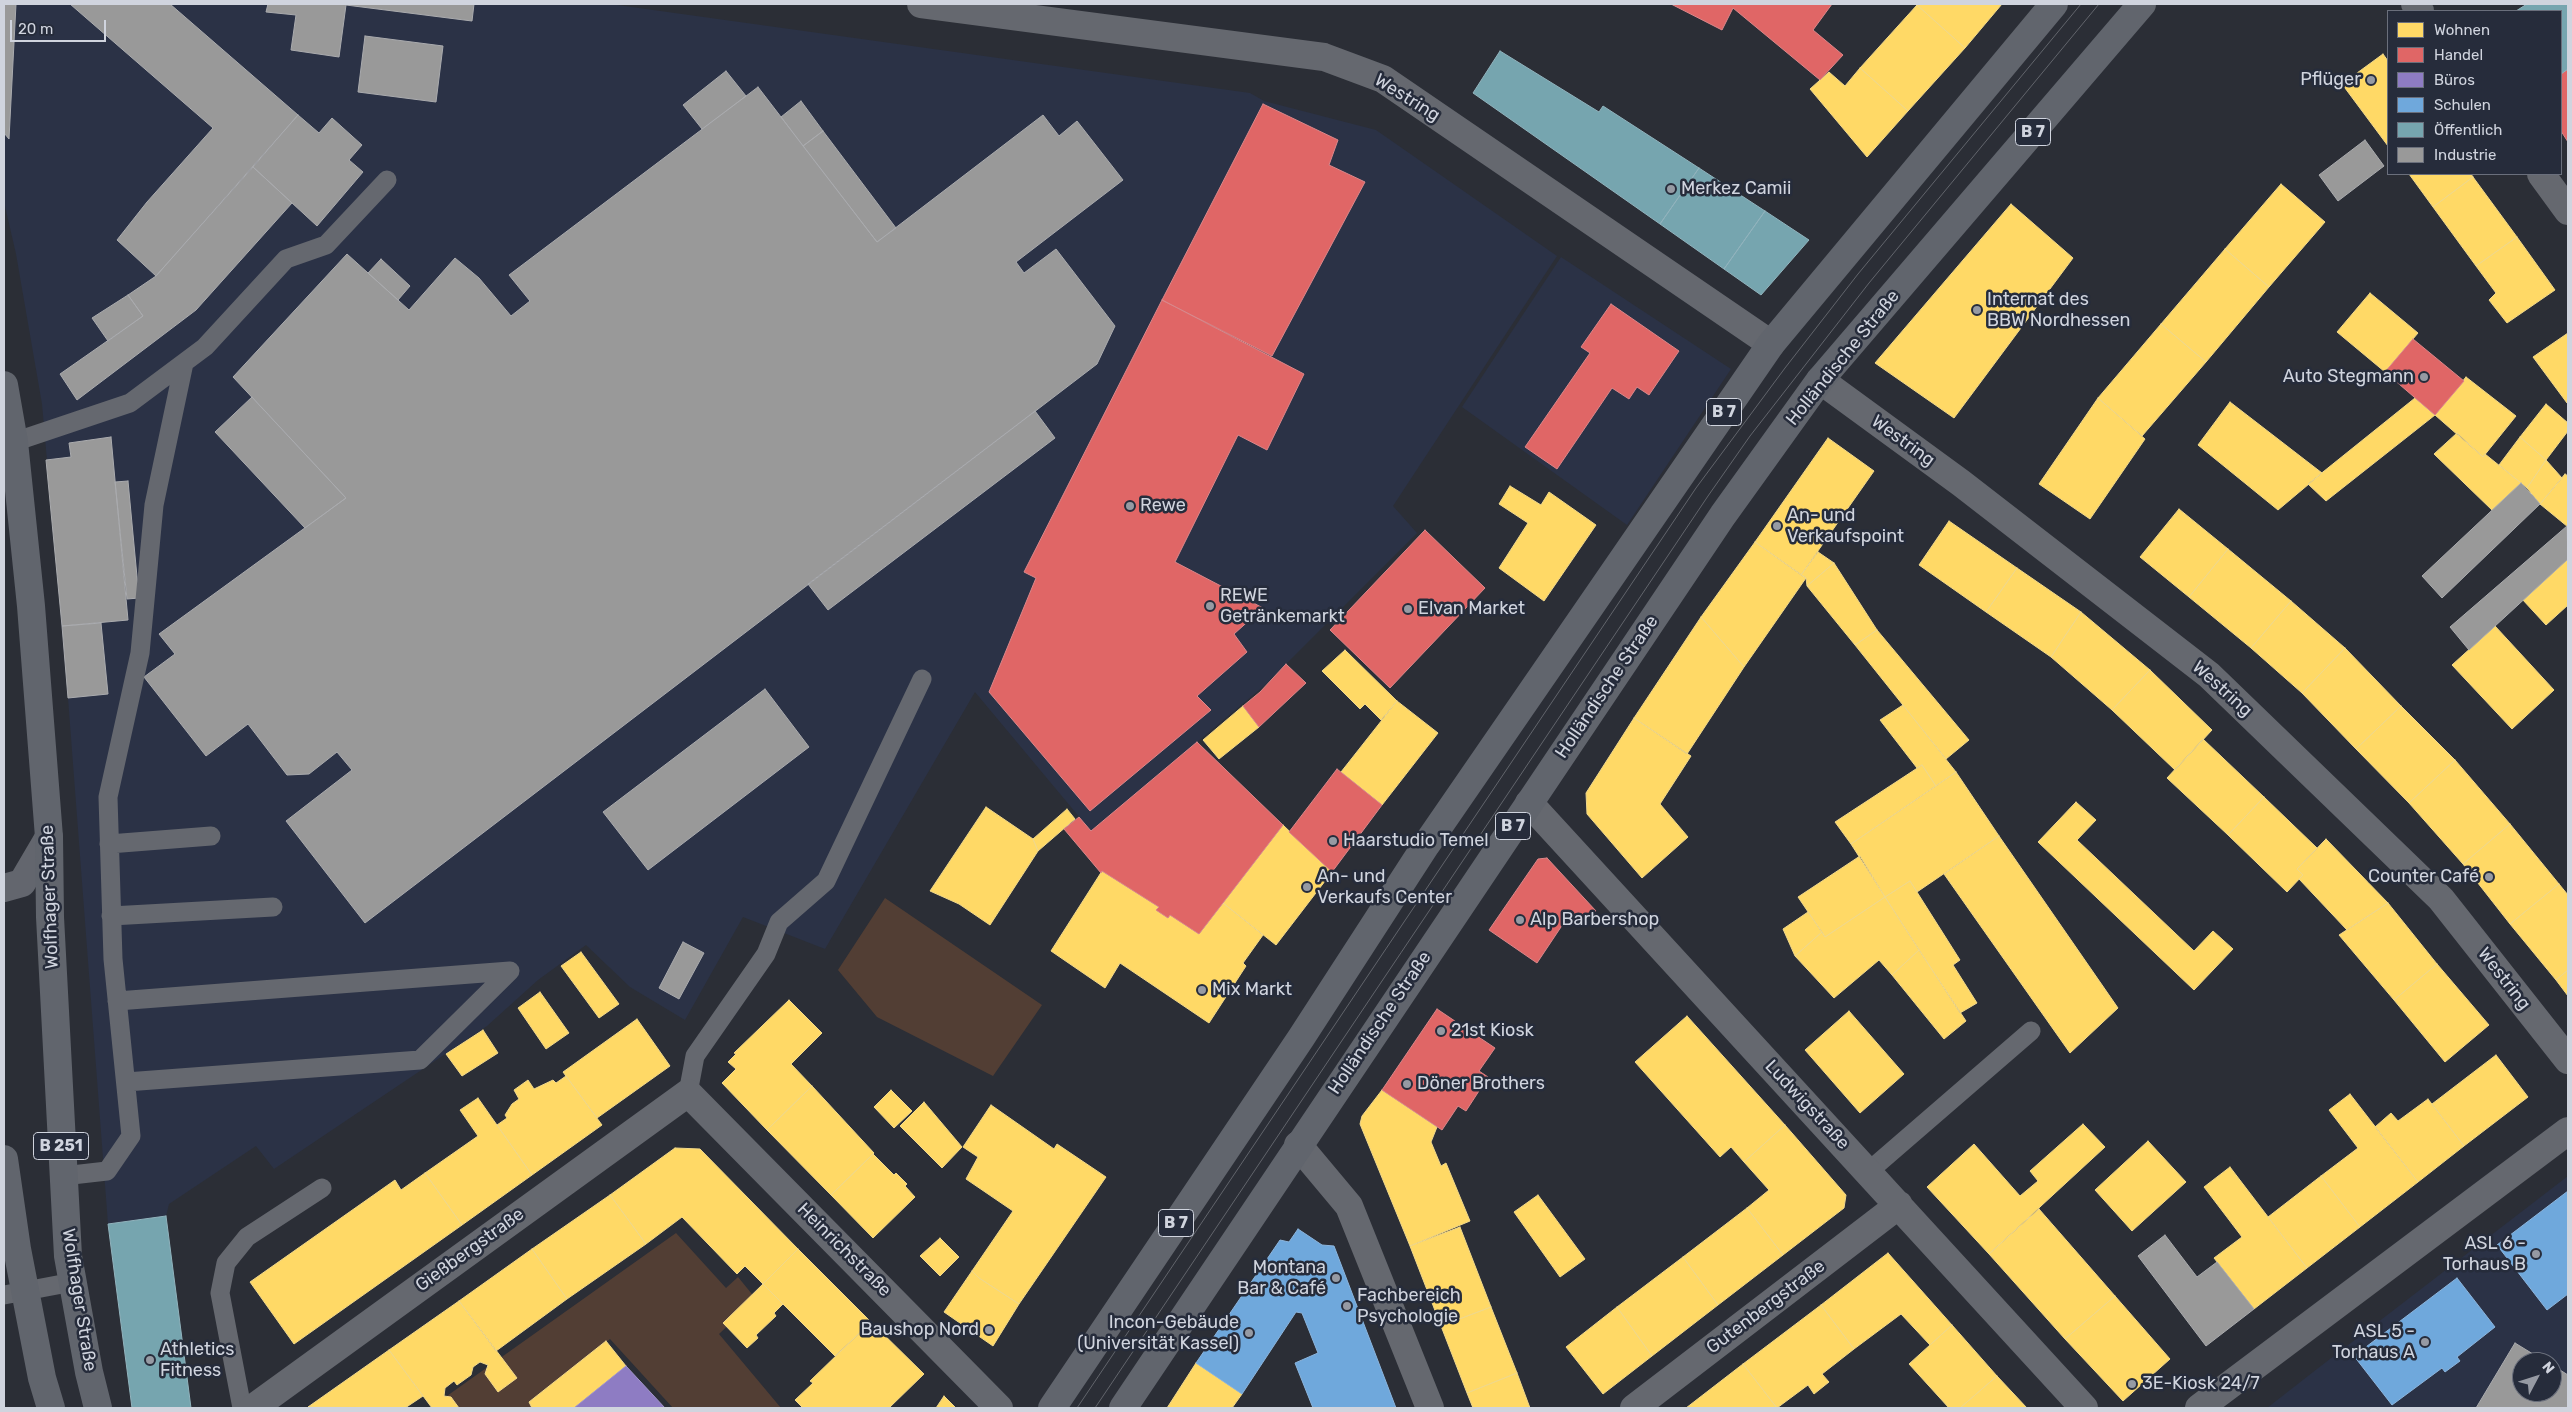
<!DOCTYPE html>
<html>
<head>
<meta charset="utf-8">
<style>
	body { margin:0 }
	#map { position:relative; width:2572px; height:1412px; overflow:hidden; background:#2b2e36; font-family:Rubik,sans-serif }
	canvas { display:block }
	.frame { position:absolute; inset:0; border:5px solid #d0d4de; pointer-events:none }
	.legend { position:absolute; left:2387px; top:10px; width:175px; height:165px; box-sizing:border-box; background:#262c3b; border:1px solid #6a6f7c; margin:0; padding:6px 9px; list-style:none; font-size:15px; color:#d0d4de }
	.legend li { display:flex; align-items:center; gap:10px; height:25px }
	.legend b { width:25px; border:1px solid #6a6f7c }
	.north { position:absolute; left:2512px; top:1352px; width:50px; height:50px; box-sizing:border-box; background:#262c3b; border:1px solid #6a6f7c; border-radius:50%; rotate:50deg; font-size:14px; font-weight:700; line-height:20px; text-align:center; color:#d0d4de }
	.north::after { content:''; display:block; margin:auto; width:18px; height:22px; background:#969aa3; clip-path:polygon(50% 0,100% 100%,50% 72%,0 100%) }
	.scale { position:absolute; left:10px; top:20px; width:96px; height:22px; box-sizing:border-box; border:2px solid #d0d4de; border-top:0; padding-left:6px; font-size:15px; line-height:18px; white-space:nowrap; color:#d0d4de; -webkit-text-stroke:4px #262c3b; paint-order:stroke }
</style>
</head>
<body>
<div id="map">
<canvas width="2572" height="1412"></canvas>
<div class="frame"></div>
<ul class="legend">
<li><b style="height:14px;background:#ffd966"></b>Wohnen</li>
<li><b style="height:14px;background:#e06666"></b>Handel</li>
<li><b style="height:14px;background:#8e7cc3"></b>Büros</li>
<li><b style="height:14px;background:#6fa8dc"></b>Schulen</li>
<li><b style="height:14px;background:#76a5af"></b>Öffentlich</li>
<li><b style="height:14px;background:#999"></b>Industrie</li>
</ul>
<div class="north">N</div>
<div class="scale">20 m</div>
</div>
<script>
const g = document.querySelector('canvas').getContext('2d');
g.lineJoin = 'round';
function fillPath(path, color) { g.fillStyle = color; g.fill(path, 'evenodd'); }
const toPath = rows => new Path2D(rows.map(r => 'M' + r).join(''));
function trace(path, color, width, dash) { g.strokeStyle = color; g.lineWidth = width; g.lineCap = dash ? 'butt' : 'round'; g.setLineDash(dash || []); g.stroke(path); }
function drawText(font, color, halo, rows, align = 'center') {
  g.font = font + ' Rubik,sans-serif'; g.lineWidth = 5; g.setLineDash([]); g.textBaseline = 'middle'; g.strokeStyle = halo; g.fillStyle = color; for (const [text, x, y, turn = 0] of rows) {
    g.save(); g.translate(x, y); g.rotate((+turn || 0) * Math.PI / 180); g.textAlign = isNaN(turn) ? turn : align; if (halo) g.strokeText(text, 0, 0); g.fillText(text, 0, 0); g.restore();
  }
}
fillPath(toPath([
	[4,4,610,4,1250,93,1264,101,1376,130,1557,256,1393,506,1417,533,1264,686,1091,831,975,692,825,949,743,917,685,1020,630,987,586,945,538,980,487,1026,274,1169,256,1146,169,1204,166,1216,108,1224,68,698,42,404,16,254,4,202],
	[1561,257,1731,369,1627,525,1462,407],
	[2568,1176,2568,1408,2267,1408,2317,1369],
	[2522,1362,2552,1362,2552,1392,2522,1392]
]), '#2b3246');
fillPath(toPath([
	[885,898,1042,1005,993,1076,877,1017,838,970],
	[676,1233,726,1288,738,1277,756,1299,719,1334,781,1408,673,1408,610,1339,536,1397,545,1408,430,1408]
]), '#523e34');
const homes = toPath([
	[1918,4,2002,4,1965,48,1917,5,1918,4],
	[1917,5,1965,48,1908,111,1860,68,1917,5],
	[2383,54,2388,61,2388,146,2342,84,2383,54],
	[1860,68,1908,111,1867,157,1810,89,1829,72,1845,86,1860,68],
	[2409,174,2471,174,2473,177,2433,207,2409,174],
	[2473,177,2517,237,2476,266,2433,207,2473,177],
	[2281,184,2325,222,2269,287,2225,249,2281,184],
	[2011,204,2073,258,1954,418,1875,363,2011,204],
	[2517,237,2555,290,2507,323,2489,300,2496,293,2476,266,2517,237],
	[2225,249,2269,287,2206,362,2161,324,2225,249],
	[2370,293,2418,333,2385,372,2337,332,2370,293],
	[2161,324,2206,362,2142,436,2098,398,2161,324],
	[2568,333,2568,402,2567,403,2533,357,2568,333],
	[2466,377,2516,416,2483,457,2435,415,2466,377],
	[2098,398,2145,439,2090,519,2039,484,2098,398],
	[2415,398,2435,415,2326,501,2308,484,2415,398],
	[2230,402,2322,473,2278,510,2198,445,2230,402],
	[2546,404,2568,423,2568,431,2546,460,2520,437,2546,404],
	[2457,433,2483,457,2485,454,2521,483,2493,511,2434,454,2457,433],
	[2520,437,2546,460,2527,488,2499,465,2520,437],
	[1828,438,1874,471,1801,575,1755,542,1828,438],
	[2546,460,2562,478,2540,504,2527,488,2546,460],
	[2565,474,2568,476,2568,527,2540,504,2565,474],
	[1510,486,1541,505,1549,492,1596,525,1544,601,1499,568,1528,523,1499,504,1510,486],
	[2179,509,2228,549,2189,597,2140,557,2179,509],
	[1949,521,2017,568,1986,612,1919,565,1949,521],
	[1755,542,1806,578,1744,667,1701,617,1755,542],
	[2228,549,2291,601,2251,648,2189,597,2228,549],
	[1818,552,1834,563,1807,586,1806,578,1801,575,1818,552],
	[2568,559,2568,605,2546,625,2522,599,2568,559],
	[1834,563,1877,630,1855,645,1807,586,1834,563],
	[2017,568,2081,612,2051,657,1986,612,2017,568],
	[2291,601,2345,648,2302,693,2251,648,2291,601],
	[2081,612,2150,670,2112,710,2051,657,2081,612],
	[1701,617,1744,667,1687,754,1634,718,1701,617],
	[2495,626,2554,690,2512,729,2452,665,2495,626],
	[1877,630,1969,740,1946,759,1855,645,1877,630],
	[2345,648,2401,706,2356,749,2302,693,2345,648],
	[1345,650,1397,701,1381,720,1365,704,1360,709,1322,671,1345,650],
	[2150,670,2212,730,2175,770,2112,710,2150,670],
	[1397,701,1438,733,1382,805,1341,772,1397,701],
	[1903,705,1956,772,1936,786,1922,765,1917,768,1880,720,1903,705],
	[1243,706,1259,727,1219,759,1203,740,1243,706],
	[2401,706,2455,760,2409,803,2356,749,2401,706],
	[1634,718,1691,756,1660,804,1688,837,1642,878,1587,814,1586,793,1634,718],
	[2203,739,2264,797,2228,835,2167,778,2203,739],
	[2455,760,2510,824,2463,864,2409,803,2455,760],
	[1922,765,1936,786,1851,844,1835,822,1922,765],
	[1956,772,1999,836,1917,892,1910,881,1885,897,1851,844,1956,772],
	[2264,797,2317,848,2297,869,2303,875,2287,892,2228,835,2264,797],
	[2076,802,2096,820,2077,840,2194,951,2213,931,2233,949,2194,990,2038,842,2076,802],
	[986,807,1033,839,1038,851,990,925,959,904,930,891,986,807],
	[1067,809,1075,819,1038,851,1033,839,1067,809],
	[2510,824,2559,884,2510,924,2463,864,2510,824],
	[1283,825,1332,872,1276,945,1223,903,1283,825],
	[1999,836,2118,1008,2070,1053,1944,874,1999,836],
	[2326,839,2388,903,2347,930,2299,879,2303,875,2297,869,2326,839],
	[1860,856,1885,897,1825,937,1798,897,1860,856],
	[1102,871,1159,907,1156,910,1168,918,1170,915,1199,934,1223,903,1263,935,1243,963,1246,966,1209,1023,1120,963,1105,988,1051,951,1102,871],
	[1910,881,1960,960,1953,965,1977,1003,1960,1013,1885,897,1910,881],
	[2559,884,2568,895,2568,970,2556,980,2510,924,2559,884],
	[1885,897,1919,950,1892,975,1879,960,1834,998,1795,956,1822,932,1825,937,1885,897],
	[2388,903,2437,964,2394,1000,2339,935,2388,903],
	[1808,912,1822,932,1795,956,1783,929,1808,912],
	[1919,950,1966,1021,1944,1039,1892,975,1919,950],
	[581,952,619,1004,599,1018,561,966,581,952],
	[2437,964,2489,1025,2445,1062,2394,1000,2437,964],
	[2568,970,2568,996,2556,980,2568,970],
	[540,992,569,1033,546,1049,518,1008,540,992],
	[789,1000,822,1033,791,1064,812,1086,767,1130,722,1083,736,1069,728,1062,736,1054,734,1053,789,1000],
	[1849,1011,1904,1074,1860,1113,1805,1050,1849,1011],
	[1687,1016,1785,1125,1744,1162,1731,1147,1720,1157,1635,1062,1687,1016],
	[637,1019,670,1066,597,1118,563,1072,637,1019],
	[483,1030,498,1053,462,1076,446,1054,483,1030],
	[2496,1055,2528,1097,2464,1146,2432,1104,2496,1055],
	[566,1076,602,1125,532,1175,497,1125,507,1118,505,1115,512,1104,519,1099,514,1090,528,1080,534,1089,553,1080,556,1083,566,1076],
	[812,1086,874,1153,831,1195,767,1130,812,1086],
	[891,1090,912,1111,894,1128,874,1107,891,1090],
	[1382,1090,1437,1127,1431,1142,1441,1166,1446,1163,1470,1221,1410,1246,1360,1124,1362,1116,1382,1090],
	[2350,1094,2418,1182,2360,1227,2321,1176,2358,1148,2329,1110,2350,1094],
	[478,1098,532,1175,462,1225,425,1173,478,1136,460,1110,478,1098],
	[2428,1099,2464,1146,2418,1182,2375,1127,2391,1113,2398,1121,2428,1099],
	[924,1102,962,1147,942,1168,900,1126,924,1102],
	[991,1105,1054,1149,1057,1144,1106,1177,1019,1304,979,1278,972,1271,1013,1211,966,1179,978,1157,963,1147,991,1105],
	[2083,1124,2105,1147,1989,1254,1927,1187,1974,1144,2020,1196,2038,1181,2030,1171,2083,1124],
	[1785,1125,1846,1195,1844,1208,1783,1255,1747,1208,1769,1190,1744,1162,1785,1125],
	[2148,1141,2186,1182,2132,1231,2095,1190,2148,1141],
	[675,1148,700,1149,798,1249,763,1284,745,1266,737,1274,682,1217,646,1244,610,1195,675,1148],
	[873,1154,894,1175,896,1173,907,1184,905,1186,915,1197,873,1238,831,1195,873,1154],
	[2230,1167,2307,1268,2254,1309,2214,1258,2242,1237,2204,1187,2230,1167],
	[425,1173,462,1225,294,1344,250,1282,395,1180,401,1190,425,1173],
	[2321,1176,2360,1227,2307,1268,2268,1217,2321,1176],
	[610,1195,646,1244,567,1299,532,1249,610,1195],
	[1538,1195,1585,1259,1560,1277,1514,1212,1538,1195],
	[1747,1208,1783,1255,1718,1305,1683,1257,1747,1208],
	[2039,1209,2115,1296,2065,1339,1989,1254,2039,1209],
	[1460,1227,1491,1307,1441,1326,1410,1246,1460,1227],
	[940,1238,959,1257,940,1276,920,1256,940,1238],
	[532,1249,567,1299,496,1351,459,1301,532,1249],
	[798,1249,871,1322,835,1356,763,1284,798,1249],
	[1888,1253,1952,1325,1930,1345,1901,1314,1854,1349,1821,1305,1888,1253],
	[1683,1257,1718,1305,1652,1356,1617,1307,1683,1257],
	[972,1271,979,1278,1019,1304,993,1346,944,1312,972,1271],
	[763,1284,783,1304,774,1313,776,1316,756,1335,758,1338,747,1348,723,1323,763,1284],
	[2115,1296,2170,1359,2123,1401,2065,1339,2115,1296],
	[459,1301,517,1378,498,1392,485,1374,488,1365,480,1362,473,1367,471,1375,457,1385,454,1381,445,1388,444,1396,451,1397,459,1408,432,1408,389,1350,459,1301],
	[1821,1305,1854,1349,1822,1374,1829,1382,1814,1394,1808,1385,1777,1408,1743,1364,1821,1305],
	[1491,1307,1517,1373,1467,1393,1441,1326,1491,1307],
	[1617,1307,1652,1356,1603,1394,1566,1347,1617,1307],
	[871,1322,924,1374,889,1408,803,1408,795,1400,813,1383,810,1381,871,1322],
	[1952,1325,1997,1376,1960,1408,1949,1408,1909,1364,1952,1325],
	[606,1341,626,1366,574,1408,532,1408,529,1402,606,1341],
	[389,1350,423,1396,405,1408,308,1407,389,1350],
	[1196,1363,1242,1394,1232,1408,1167,1408,1196,1363],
	[1743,1364,1777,1408,1686,1408,1743,1364],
	[1517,1373,1530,1408,1473,1408,1467,1393,1517,1373],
	[1997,1376,2027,1408,1960,1408,1997,1376],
	[944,1396,956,1408,936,1408,944,1396]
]);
fillPath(homes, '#ffd966');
trace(homes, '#f1d88a', 1);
const shops = toPath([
	[1671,4,1832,4,1813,30,1843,55,1820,80,1733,8,1722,30,1671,4],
	[2568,69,2568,142,2561,131,2561,74,2568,69],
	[1263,104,1338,140,1329,165,1365,182,1272,356,1162,300,1263,104],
	[1162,300,1304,374,1267,450,1238,435,1175,562,1263,608,1234,634,1247,652,1197,696,1211,710,1090,811,989,692,1036,578,1024,572,1162,300],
	[1611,304,1679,351,1649,395,1637,387,1629,399,1612,388,1557,469,1525,447,1590,353,1581,347,1611,304],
	[2413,339,2464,381,2435,415,2385,372,2413,339],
	[1425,530,1485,588,1390,688,1330,630,1425,530],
	[1286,664,1306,683,1259,727,1243,706,1260,692,1286,664],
	[1197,742,1283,825,1199,934,1170,915,1168,918,1156,910,1159,907,1102,871,1101,873,1064,829,1079,817,1091,831,1197,742],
	[1337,769,1382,805,1332,872,1289,832,1337,769],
	[1547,858,1596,911,1577,926,1567,918,1537,963,1489,930,1538,859,1547,858],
	[1437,1009,1495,1048,1479,1071,1488,1077,1466,1111,1458,1106,1442,1130,1382,1090,1437,1009]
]);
fillPath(shops, '#e06666');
trace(shops, '#db878a', 1);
const offices = toPath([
	[626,1366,665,1408,574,1408,626,1366]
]);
fillPath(offices, '#8e7cc3');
trace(offices, '#a296cb', 1);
const schools = toPath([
	[2568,1191,2568,1294,2547,1310,2497,1245,2568,1191],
	[1298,1229,1322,1245,1334,1246,1396,1408,1313,1408,1295,1363,1318,1353,1302,1313,1296,1312,1242,1394,1196,1363,1280,1240,1289,1242,1298,1229],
	[2457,1278,2495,1327,2457,1357,2460,1361,2445,1372,2442,1368,2392,1405,2354,1356,2457,1278]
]);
fillPath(schools, '#6fa8dc');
trace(schools, '#8cb5dd', 1);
const public = toPath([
	[2527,4,2568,4,2568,69,2561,74,2561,11,2516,11,2527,4],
	[1500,51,1599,112,1603,106,1699,168,1660,224,1473,93,1500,51],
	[1699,168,1765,211,1724,269,1660,224,1699,168],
	[1765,211,1809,240,1761,295,1724,269,1765,211],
	[166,1216,191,1408,132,1408,108,1224,166,1216]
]);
fillPath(public, '#76a5af');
trace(public, '#91b3bd', 1);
const industry = toPath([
	[4,4,16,4,9,139,4,133,4,4],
	[70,4,170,4,298,115,156,276,117,240,147,202,213,128,70,4],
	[268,4,474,4,472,21,346,5,339,57,291,50,296,15,266,12,268,4],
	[365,36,443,46,436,102,358,92,365,36],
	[726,71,746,96,702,129,683,105,726,71],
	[758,87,877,242,1043,115,1059,136,1077,121,1123,180,1016,262,1024,273,1056,249,1115,326,1097,364,365,923,286,821,352,770,337,752,309,774,287,775,248,724,206,756,144,677,175,654,159,634,346,498,233,377,347,254,409,310,455,258,479,278,511,316,530,301,509,275,758,87],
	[801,101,823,131,803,146,781,117,801,101],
	[298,115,319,133,332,118,362,145,349,160,363,172,317,226,253,167,298,115],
	[823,131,896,228,877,242,803,146,823,131],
	[2365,140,2384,166,2338,201,2319,175,2365,140],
	[253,167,292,203,196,310,77,400,60,374,143,316,128,295,156,276,253,167],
	[381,259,410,286,398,300,368,273,381,259],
	[128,295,143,316,108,341,92,318,128,295],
	[252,397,346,498,305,528,215,432,252,397],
	[1035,411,1055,438,828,610,808,584,1035,411],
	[111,437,128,620,62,626,46,460,71,457,69,443,111,437],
	[128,481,139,598,127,599,115,482,128,481],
	[2521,483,2540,504,2442,598,2422,576,2521,483],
	[2567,526,2568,559,2469,650,2450,627,2567,526],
	[101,623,108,694,68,698,62,626,101,623],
	[765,689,809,747,648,870,603,812,765,689],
	[683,942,704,953,679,999,659,988,683,942],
	[2165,1235,2197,1277,2217,1262,2254,1309,2206,1346,2138,1256,2165,1235],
	[2515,1343,2546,1362,2522,1362,2522,1392,2552,1392,2552,1365,2568,1375,2568,1408,2476,1408,2515,1343]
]);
fillPath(industry, '#999');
trace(industry, '#aaabae', 1);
trace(toPath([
	[4,443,14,442,130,403,205,347,286,259,326,245,387,180],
	[109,844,211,836],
	[111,916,273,907],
	[117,1001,510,971,420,1060,126,1082],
	[688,1093,695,1056,766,954,779,922,826,881,922,679],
	[1868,1172,2031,1031],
	[63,1176,107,1171,131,1136,113,959,108,797,140,653,154,505,184,363],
	[4,1295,73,1282],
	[242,1408,220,1293,226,1263,247,1237,322,1188]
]), '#65686f', 19);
trace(toPath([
	[921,4,1324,57,1383,79,1771,344],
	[2415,4,2420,11],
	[2541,174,2568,211],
	[1820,380,1961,483,2209,675,2441,899,2568,1060],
	[1529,803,2084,1408],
	[1298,1145,1349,1206,1430,1408],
	[253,1408,688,1093,999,1408],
	[1634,1408,1899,1205],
	[2199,1408,2568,1131]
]), '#65686f', 28);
trace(toPath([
	[4,888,22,883,49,837]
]), '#63666e', 28);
trace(toPath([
	[4,385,14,442,31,606,49,837,50,917,68,1256,89,1372,98,1408],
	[4,1159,17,1249,42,1378,51,1408],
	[1052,1408,1301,1038,1426,845,1771,344,2054,4],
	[1123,1408,1723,515,1820,380,2142,4]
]), '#61656d', 28);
trace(toPath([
	[1077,1408,1696,488,1785,368,1858,274,2081,4],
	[1095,1408,1708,496,1750,436,1869,283,2099,4]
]), '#62656c', 1);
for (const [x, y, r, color] of [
	[2371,80,5,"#969aa3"],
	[1671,189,5,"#969aa3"],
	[1977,310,5,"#969aa3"],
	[2424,377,5,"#969aa3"],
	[1130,506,5,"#969aa3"],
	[1777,526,5,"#969aa3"],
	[1210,606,5,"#969aa3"],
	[1408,609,5,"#969aa3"],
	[1333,841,5,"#969aa3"],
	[2489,877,5,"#969aa3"],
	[1307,887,5,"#969aa3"],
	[1520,920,5,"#969aa3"],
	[1202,990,5,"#969aa3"],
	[1441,1031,5,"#969aa3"],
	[1407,1084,5,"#969aa3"],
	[2536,1254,5,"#969aa3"],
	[1336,1278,5,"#969aa3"],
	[1347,1306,5,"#969aa3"],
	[989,1330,5,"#969aa3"],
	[1249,1333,5,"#969aa3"],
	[2425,1342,5,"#969aa3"],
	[150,1360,5,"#969aa3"],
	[2132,1384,5,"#969aa3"]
]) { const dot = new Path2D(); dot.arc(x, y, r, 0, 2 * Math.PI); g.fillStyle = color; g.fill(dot); trace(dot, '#262c3b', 2); }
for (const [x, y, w] of [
	[2033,132,35],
	[1724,412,35],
	[1513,826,35],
	[61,1146,55],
	[1176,1223,35]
]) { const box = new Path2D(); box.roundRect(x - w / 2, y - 13.5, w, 27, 4); g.fillStyle = '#262c3b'; g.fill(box); trace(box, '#d0d4de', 1); }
drawText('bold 16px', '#d0d4de', null, [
	["B 7",2033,132],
	["B 7",1724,412],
	["B 7",1513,826],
	["B 251",61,1146],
	["B 7",1176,1223]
]);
drawText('18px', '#d0d4de', '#262c3b', [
	["Pflüger",2361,80,"right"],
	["Merkez Camii",1681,189],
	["Internat des",1987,300],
	["BBW Nordhessen",1987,321],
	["Auto Stegmann",2414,377,"right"],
	["Rewe",1140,506],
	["An- und",1787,516],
	["Verkaufspoint",1787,537],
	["REWE",1220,596],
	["Getränkemarkt",1220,617],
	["Elvan Market",1418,609],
	["Haarstudio Temel",1343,841],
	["An- und",1317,877],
	["Verkaufs Center",1317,898],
	["Counter Café",2479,877,"right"],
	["Alp Barbershop",1530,920],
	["Mix Markt",1212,990],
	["21st Kiosk",1451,1031],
	["Döner Brothers",1417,1084],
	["ASL 6 -",2526,1244,"right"],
	["Torhaus B",2526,1265,"right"],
	["Montana",1326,1268,"right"],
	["Bar & Café",1326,1289,"right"],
	["Fachbereich",1357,1296],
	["Psychologie",1357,1317],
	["Incon-Gebäude",1239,1323,"right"],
	["(Universität Kassel)",1239,1344,"right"],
	["Baushop Nord",979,1330,"right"],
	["ASL 5 -",2415,1332,"right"],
	["Torhaus A",2415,1353,"right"],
	["Athletics",160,1350],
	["Fitness",160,1371],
	["3E-Kiosk 24/7",2142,1384]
], 'left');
drawText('18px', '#d0d4de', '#262c3b', [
	["Westring",1407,98,32],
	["Holländische Straße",1843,358,-51],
	["Westring",1903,441,36],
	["Holländische Straße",1607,687,-56],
	["Westring",2222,689,42],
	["Wolfhager Straße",50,897,-92],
	["Westring",2504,979,52],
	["Holländische Straße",1380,1023,-56],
	["Ludwigstraße",1807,1105,47],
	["Gießbergstraße",470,1250,-36],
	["Heinrichstraße",844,1250,45],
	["Wolfhager Straße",79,1300,81],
	["Gutenbergstraße",1766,1307,-37]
]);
</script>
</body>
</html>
